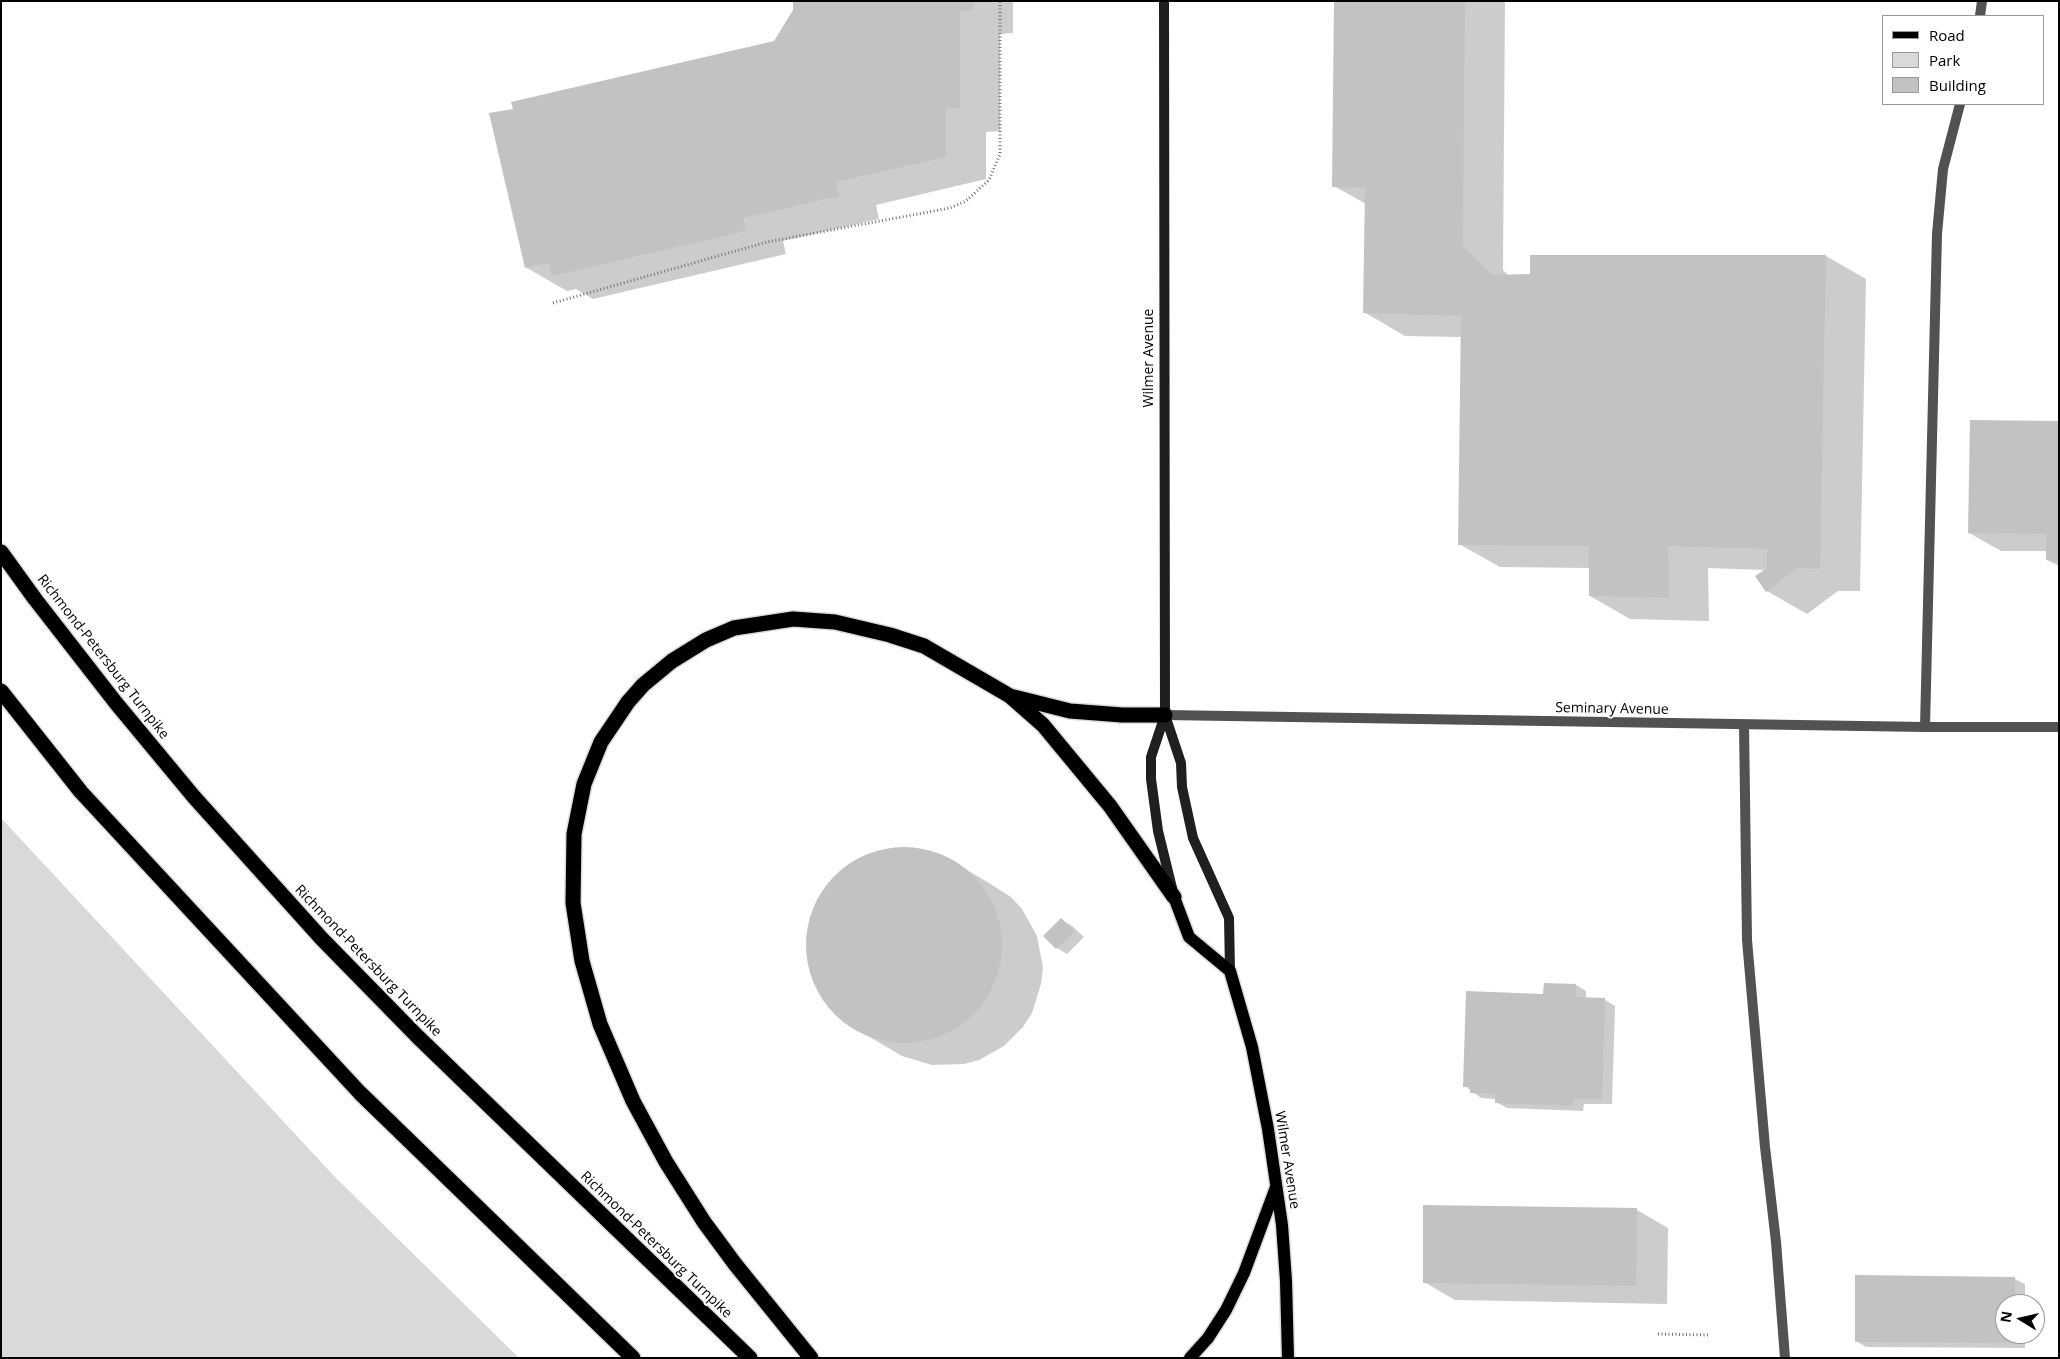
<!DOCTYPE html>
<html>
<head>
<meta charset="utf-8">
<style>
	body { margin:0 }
	#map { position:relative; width:2060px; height:1359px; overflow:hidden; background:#fff; font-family:"Open Sans",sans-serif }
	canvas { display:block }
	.frame { position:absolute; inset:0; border:2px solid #000; pointer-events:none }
	.legend { position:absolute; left:1882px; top:15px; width:162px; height:90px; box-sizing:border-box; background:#fff; border:1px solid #999; margin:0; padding:6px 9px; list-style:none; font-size:15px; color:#000 }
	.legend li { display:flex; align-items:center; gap:10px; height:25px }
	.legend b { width:25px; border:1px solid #999 }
	.north { position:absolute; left:1995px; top:1294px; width:50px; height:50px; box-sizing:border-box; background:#fff; border:1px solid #999; border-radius:50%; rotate:279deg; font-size:14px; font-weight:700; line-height:20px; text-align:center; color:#000 }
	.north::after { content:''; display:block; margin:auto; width:18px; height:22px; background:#000; clip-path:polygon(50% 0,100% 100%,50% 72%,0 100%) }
</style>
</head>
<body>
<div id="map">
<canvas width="2060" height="1359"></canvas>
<div class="frame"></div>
<ul class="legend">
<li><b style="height:6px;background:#000"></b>Road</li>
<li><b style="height:14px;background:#d9d9d9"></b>Park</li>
<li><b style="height:14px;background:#c2c2c2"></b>Building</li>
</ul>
<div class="north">N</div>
</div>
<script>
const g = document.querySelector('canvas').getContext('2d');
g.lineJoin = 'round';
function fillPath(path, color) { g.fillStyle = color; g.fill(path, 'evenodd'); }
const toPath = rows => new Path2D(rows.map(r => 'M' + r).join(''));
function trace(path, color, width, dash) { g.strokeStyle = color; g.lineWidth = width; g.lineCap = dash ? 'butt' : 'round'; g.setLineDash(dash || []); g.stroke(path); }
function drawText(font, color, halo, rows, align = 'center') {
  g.font = font + ' "Open Sans",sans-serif'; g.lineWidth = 4; g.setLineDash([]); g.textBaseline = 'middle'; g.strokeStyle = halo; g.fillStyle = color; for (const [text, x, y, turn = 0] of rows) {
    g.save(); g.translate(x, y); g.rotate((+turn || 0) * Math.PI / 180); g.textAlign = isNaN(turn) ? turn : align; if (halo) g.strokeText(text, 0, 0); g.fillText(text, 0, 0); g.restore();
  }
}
fillPath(toPath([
	[1,818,335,1177,519,1358,1,1358]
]), '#d9d9d9');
fillPath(toPath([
	[794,1,1013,1,1013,33,1000,34,1000,131,986,132,986,179,876,205,879,219,783,241,786,254,593,299,576,289,567,291,527,268,515,110,774,42,794,11],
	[1335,1,1505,1,1503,270,1509,276,1826,256,1866,279,1860,591,1838,591,1807,614,1767,591,1765,570,1708,568,1709,621,1630,619,1590,596,1590,568,1500,567,1459,544,1462,337,1405,336,1364,312,1366,204,1334,186],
	[2059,423,2059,566,2047,560,2047,551,2001,551,1969,533],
	[897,848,913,848,943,856,984,880,1011,897,1022,909,1037,936,1043,968,1041,984,1032,1013,1023,1027,1004,1046,979,1060,964,1064,932,1065,902,1056,861,1032,835,1014,817,987,811,973,807,942,813,911,829,883,840,872,867,855],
	[1062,920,1072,926,1084,937,1067,954,1057,948,1045,936],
	[1576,985,1586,991,1586,999,1605,1000,1615,1006,1612,1104,1584,1104,1583,1111,1507,1108,1496,1102,1496,1099,1481,1098,1465,1086,1544,995],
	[1637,1210,1668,1228,1667,1304,1455,1300,1424,1282],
	[1857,1277,2015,1279,2025,1284,2025,1304,2005,1304,2005,1334,2025,1334,2025,1348,1866,1347,1856,1341]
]), '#0003');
fillPath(toPath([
	[793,1,973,1,973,10,960,11,960,108,946,109,946,157,836,182,839,196,743,218,746,231,552,276,549,263,525,268,489,113,513,109,511,102,774,41,793,10],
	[1334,1,1465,1,1463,246,1492,275,1530,274,1530,255,1826,255,1820,569,1797,568,1766,592,1755,576,1767,568,1767,549,1668,546,1669,598,1589,596,1589,546,1458,545,1461,316,1363,313,1365,188,1332,187],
	[1970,420,2059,421,2059,561,2046,560,2046,534,1968,533],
	'806 945a98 98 0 1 1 196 0a98 98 0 1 1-196 0Z',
	[1061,918,1075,931,1056,949,1043,936],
	[1544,983,1576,984,1576,997,1605,998,1602,1099,1574,1099,1573,1106,1495,1103,1495,1094,1470,1093,1470,1087,1463,1087,1466,991,1543,994],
	[1423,1205,1637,1208,1636,1286,1423,1283],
	[1855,1275,2015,1277,2015,1304,2005,1304,2005,1334,2015,1334,2015,1343,1855,1342]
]), '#c2c2c2');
const primary = toPath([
	[1174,897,1189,937,1230,971,1252,1047,1268,1129,1282,1225,1286,1281,1288,1358],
	[1190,1358,1208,1338,1226,1310,1244,1273,1276,1187]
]);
const highway = toPath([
	[1,552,35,599,116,703,194,797,322,939,418,1037,750,1358],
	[1,691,81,792,360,1093,633,1358],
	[1014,697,1070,711,1122,715,1165,715],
	[811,1358,735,1264,704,1222,666,1162,633,1101,600,1024,582,961,573,903,574,834,584,784,601,742,628,702,643,685,672,661,706,640,734,628,793,619,835,622,890,635,924,646,1010,696,1043,725,1110,806,1174,897]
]);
trace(primary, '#dbdbdb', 15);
trace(highway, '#dbdbdb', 18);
trace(toPath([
	[553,303,767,242,950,208,966,201,989,180,1000,154,1000,1],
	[1658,1334,1710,1335]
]), '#747474', 3, [1, 2.5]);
trace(toPath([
	[1980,16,1982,1],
	[1744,725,1747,940,1765,1147,1776,1242,1785,1358],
	[1925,727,1937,234,1943,169,1960,104]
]), '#525252', 10);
trace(toPath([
	[1165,715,1925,727,2059,727]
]), '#525252', 10);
trace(toPath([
	[1164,1,1165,715,1151,757,1151,779,1158,831,1172,888],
	[1165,715,1181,763,1182,787,1193,838,1229,918,1230,971]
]), '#1f1f1f', 10);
trace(primary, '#000', 12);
trace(highway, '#000', 15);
drawText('14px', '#000', '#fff', [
	["Wilmer Avenue",1149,358,-90],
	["Richmond-Petersburg Turnpike",103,657,52],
	["Seminary Avenue",1612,709,1],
	["Richmond-Petersburg Turnpike",368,961,46],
	["Wilmer Avenue",1287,1160,81],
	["Richmond-Petersburg Turnpike",656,1245,44]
]);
</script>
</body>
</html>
